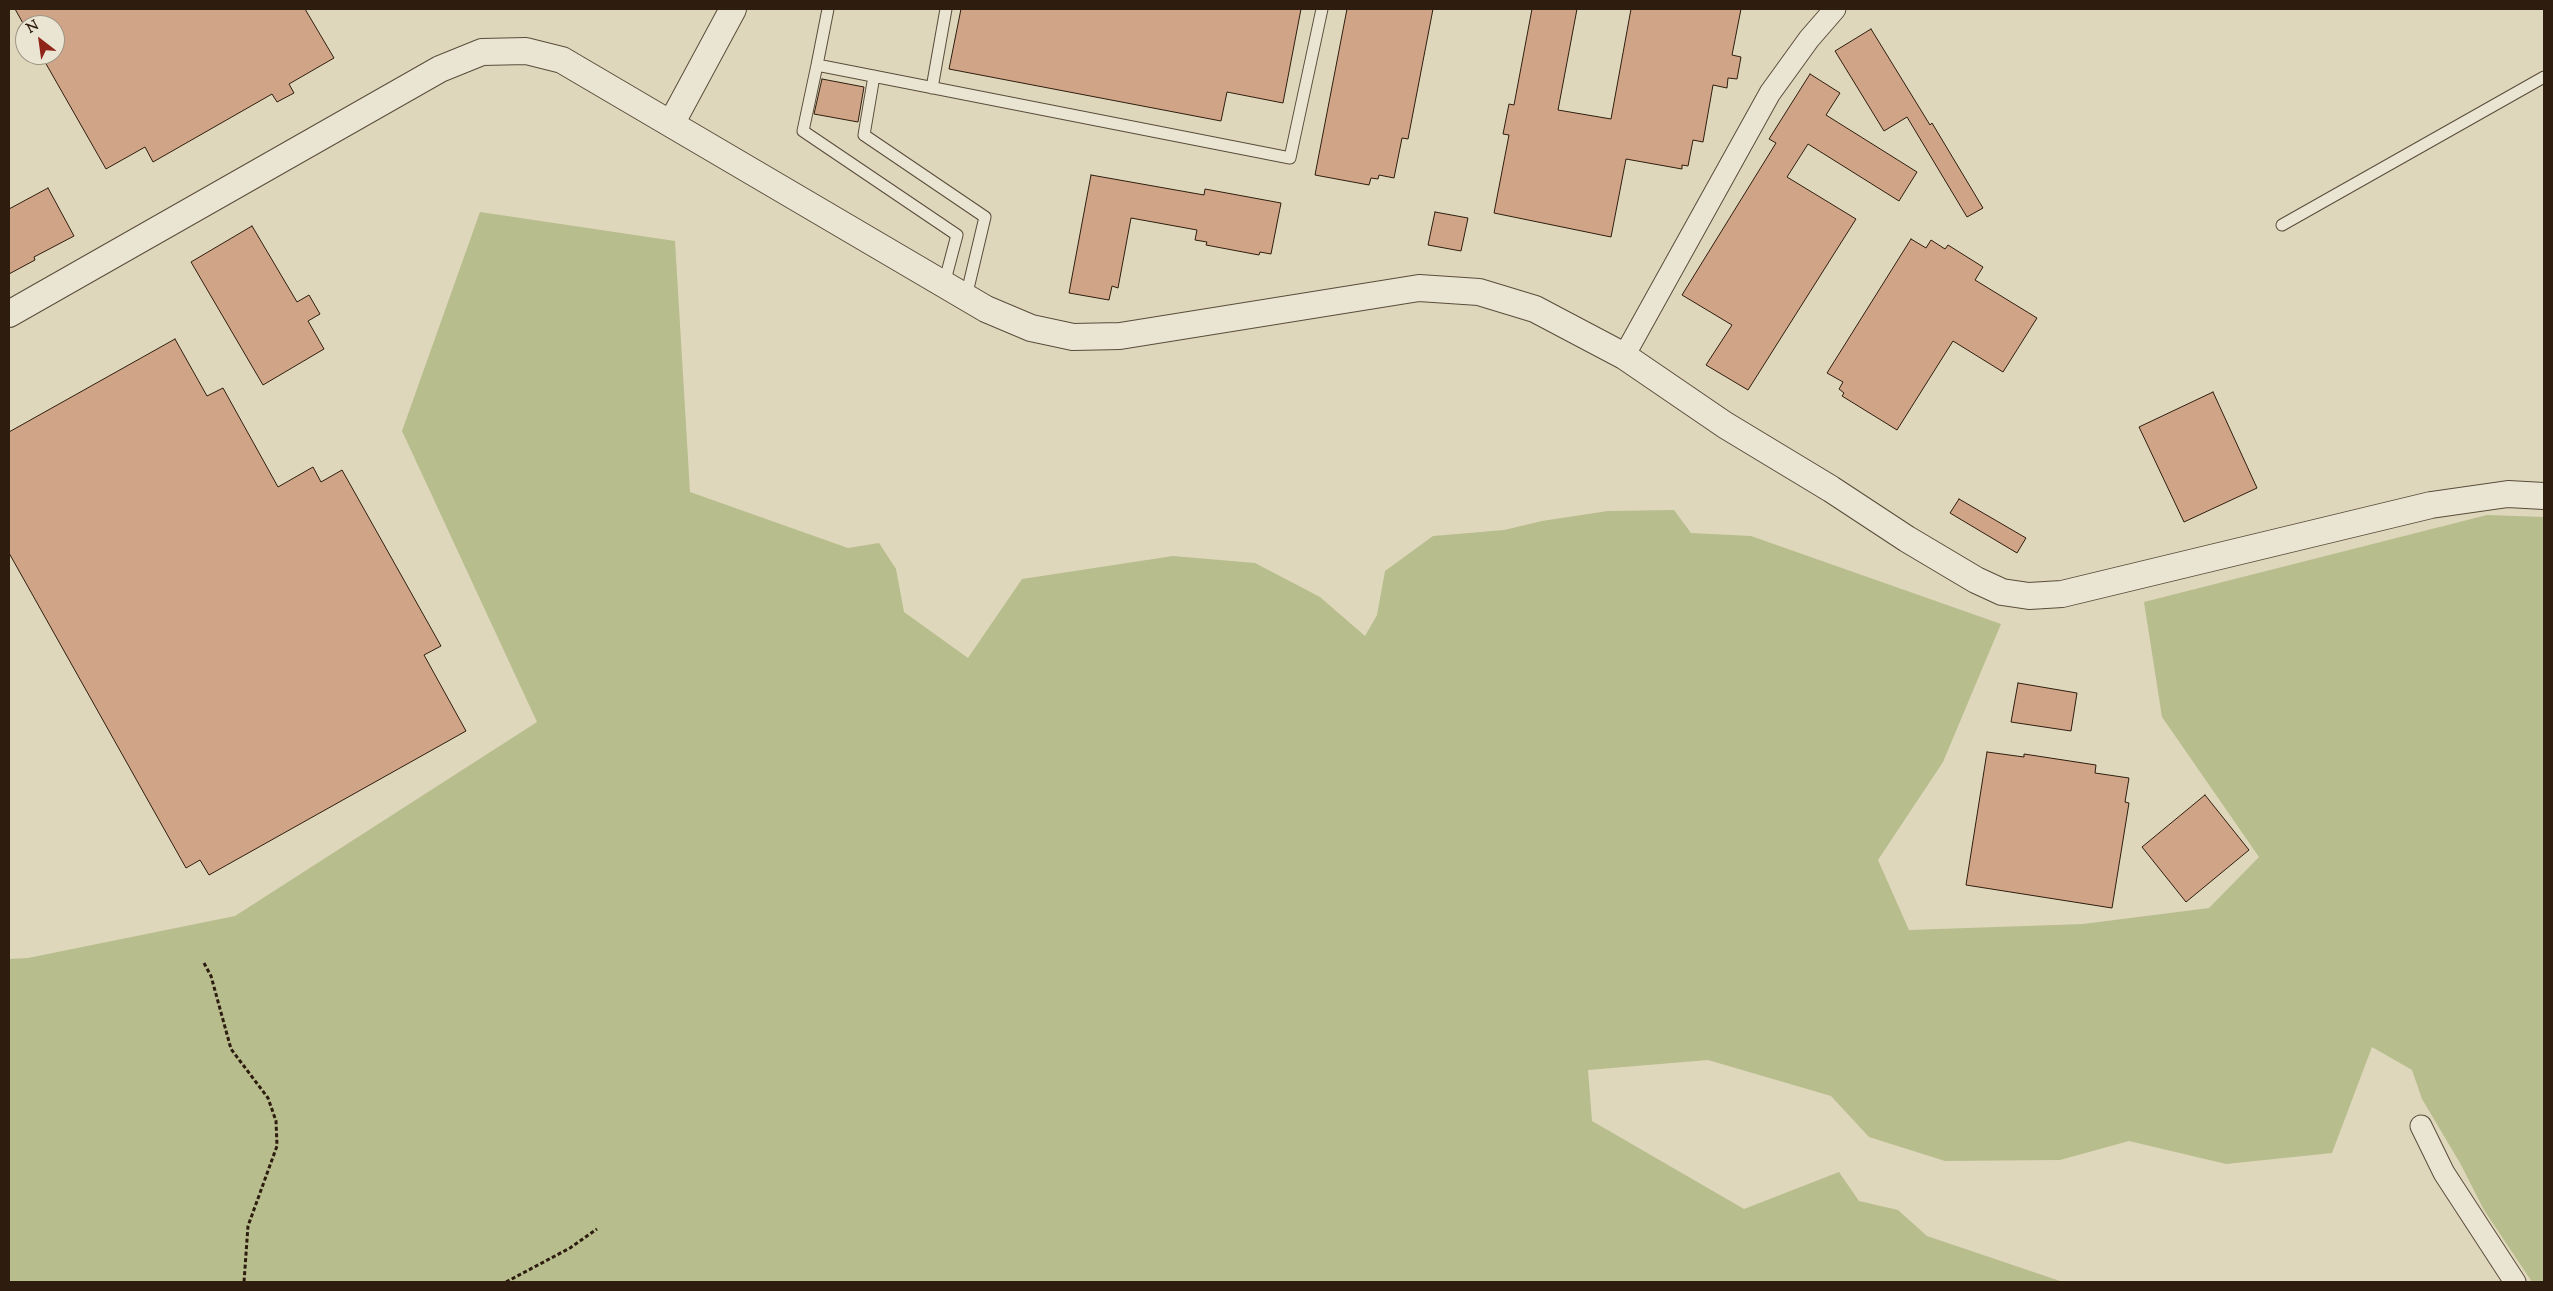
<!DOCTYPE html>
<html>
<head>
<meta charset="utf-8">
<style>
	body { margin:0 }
	#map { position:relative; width:2553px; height:1291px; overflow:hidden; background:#dfd7bb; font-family:"Sorts Mill Goudy",serif }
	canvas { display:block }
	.frame { position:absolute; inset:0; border:10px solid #2e1d0f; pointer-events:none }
	.north { position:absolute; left:15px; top:15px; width:50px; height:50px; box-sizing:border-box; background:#eae5d3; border:1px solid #9f9585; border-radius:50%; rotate:330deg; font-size:14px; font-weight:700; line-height:20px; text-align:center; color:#2e1d0f }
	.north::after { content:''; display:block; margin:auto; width:18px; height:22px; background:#8f2418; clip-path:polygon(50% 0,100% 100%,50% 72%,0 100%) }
</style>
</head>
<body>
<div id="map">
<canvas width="2553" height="1291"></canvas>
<div class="frame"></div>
<div class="north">N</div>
</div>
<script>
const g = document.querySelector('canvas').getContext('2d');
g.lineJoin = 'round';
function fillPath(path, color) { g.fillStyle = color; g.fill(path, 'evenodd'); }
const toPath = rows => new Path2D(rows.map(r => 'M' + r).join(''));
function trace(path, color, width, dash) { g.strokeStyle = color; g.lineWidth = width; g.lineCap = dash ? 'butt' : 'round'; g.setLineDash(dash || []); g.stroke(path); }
fillPath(toPath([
	[480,212,675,241,690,492,848,548,879,543,896,569,904,612,968,658,1022,579,1173,556,1255,563,1320,597,1365,636,1377,615,1385,571,1433,536,1504,530,1542,521,1608,511,1674,510,1691,533,1751,536,2001,624,1943,762,1878,860,1909,930,2083,924,2209,908,2259,857,2162,717,2144,602,2487,515,2544,517,2544,1282,2532,1282,2484,1210,2460,1163,2422,1099,2412,1070,2372,1047,2332,1153,2226,1164,2129,1141,2060,1160,1945,1161,1869,1137,1831,1096,1708,1060,1588,1070,1592,1121,1744,1209,1839,1172,1859,1201,1898,1210,1927,1236,2063,1282,9,1282,9,959,28,958,235,916,537,722,402,431]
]), '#b7bd8d');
const building = toPath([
	[15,9,305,9,334,58,289,84,294,93,277,102,272,94,153,162,145,147,106,169,41,55,55,55,55,25,24,25,15,9],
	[961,9,1301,9,1283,103,1227,92,1221,121,949,69,961,9],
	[1347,9,1433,9,1408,139,1402,138,1394,178,1379,175,1378,179,1371,178,1369,185,1315,175,1347,9],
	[1532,9,1577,9,1558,110,1611,119,1631,9,1741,9,1732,55,1741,57,1737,79,1728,78,1727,88,1713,85,1703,142,1693,140,1688,166,1682,165,1682,169,1626,159,1611,237,1494,213,1509,135,1503,134,1509,104,1514,105,1532,9],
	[1871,29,1930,125,1932,123,1983,208,1967,217,1907,117,1884,131,1835,51,1871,29],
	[1810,74,1840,93,1826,115,1917,172,1899,201,1808,144,1787,177,1856,219,1748,390,1706,365,1732,325,1682,295,1776,143,1769,139,1810,74],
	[822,79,864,87,858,122,814,114,822,79],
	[1091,175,1204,195,1205,189,1281,203,1271,254,1260,252,1259,255,1206,245,1207,242,1195,240,1197,230,1131,218,1118,288,1112,286,1109,300,1069,293,1091,175],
	[48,188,74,236,34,257,35,260,9,274,9,209,48,188],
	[1435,212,1468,218,1461,251,1428,245,1435,212],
	[252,226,297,302,309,295,320,314,308,321,324,349,263,385,191,262,252,226],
	[1911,239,1926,248,1931,240,1945,249,1948,245,1983,267,1975,280,2037,318,2003,372,1953,341,1897,430,1842,396,1844,393,1839,389,1843,382,1827,373,1911,239],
	[175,339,207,396,223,388,278,487,313,467,321,482,342,470,441,646,424,655,466,731,209,875,200,860,186,868,9,553,9,432,175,339],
	[2213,392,2257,488,2184,522,2139,427,2213,392],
	[1959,499,2026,538,2017,553,1950,513,1959,499],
	[2018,683,2077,693,2071,731,2011,722,2018,683],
	[1987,752,2024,757,2024,754,2096,765,2095,773,2129,778,2125,802,2129,803,2112,908,1966,885,1987,752],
	[2205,795,2249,850,2186,902,2142,847,2205,795]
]);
fillPath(building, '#d0a486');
trace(building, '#2e1d0f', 1);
const service = toPath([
	[828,9,817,65,1290,158,1322,9],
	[817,65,803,131,957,235,944,284],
	[874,76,864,135,985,217,966,297],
	[932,88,946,9],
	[2282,225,2544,77]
]);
const minor = toPath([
	[1624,356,1770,93,1809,39,1835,9],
	[2421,1126,2444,1173,2515,1282]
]);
const tertiary = toPath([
	[671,124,733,9],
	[9,314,440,69,482,52,526,51,562,60,986,309,1031,328,1073,337,1120,336,1419,288,1479,292,1535,309,1624,356,1725,425,1831,489,1907,539,1976,580,2002,592,2029,596,2062,594,2431,505,2508,494,2544,496]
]);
trace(service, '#5a4c3a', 13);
trace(minor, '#5a4c3a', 23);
trace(tertiary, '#5a4c3a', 28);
trace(toPath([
	[204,963,211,976,231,1049,268,1098,276,1121,277,1146,248,1226,244,1282],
	[506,1282,570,1248,597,1229]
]), '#2e1d0f', 3, [4, 2.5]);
trace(service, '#eae5d3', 11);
trace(minor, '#eae5d3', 21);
trace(tertiary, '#eae5d3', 26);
</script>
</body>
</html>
